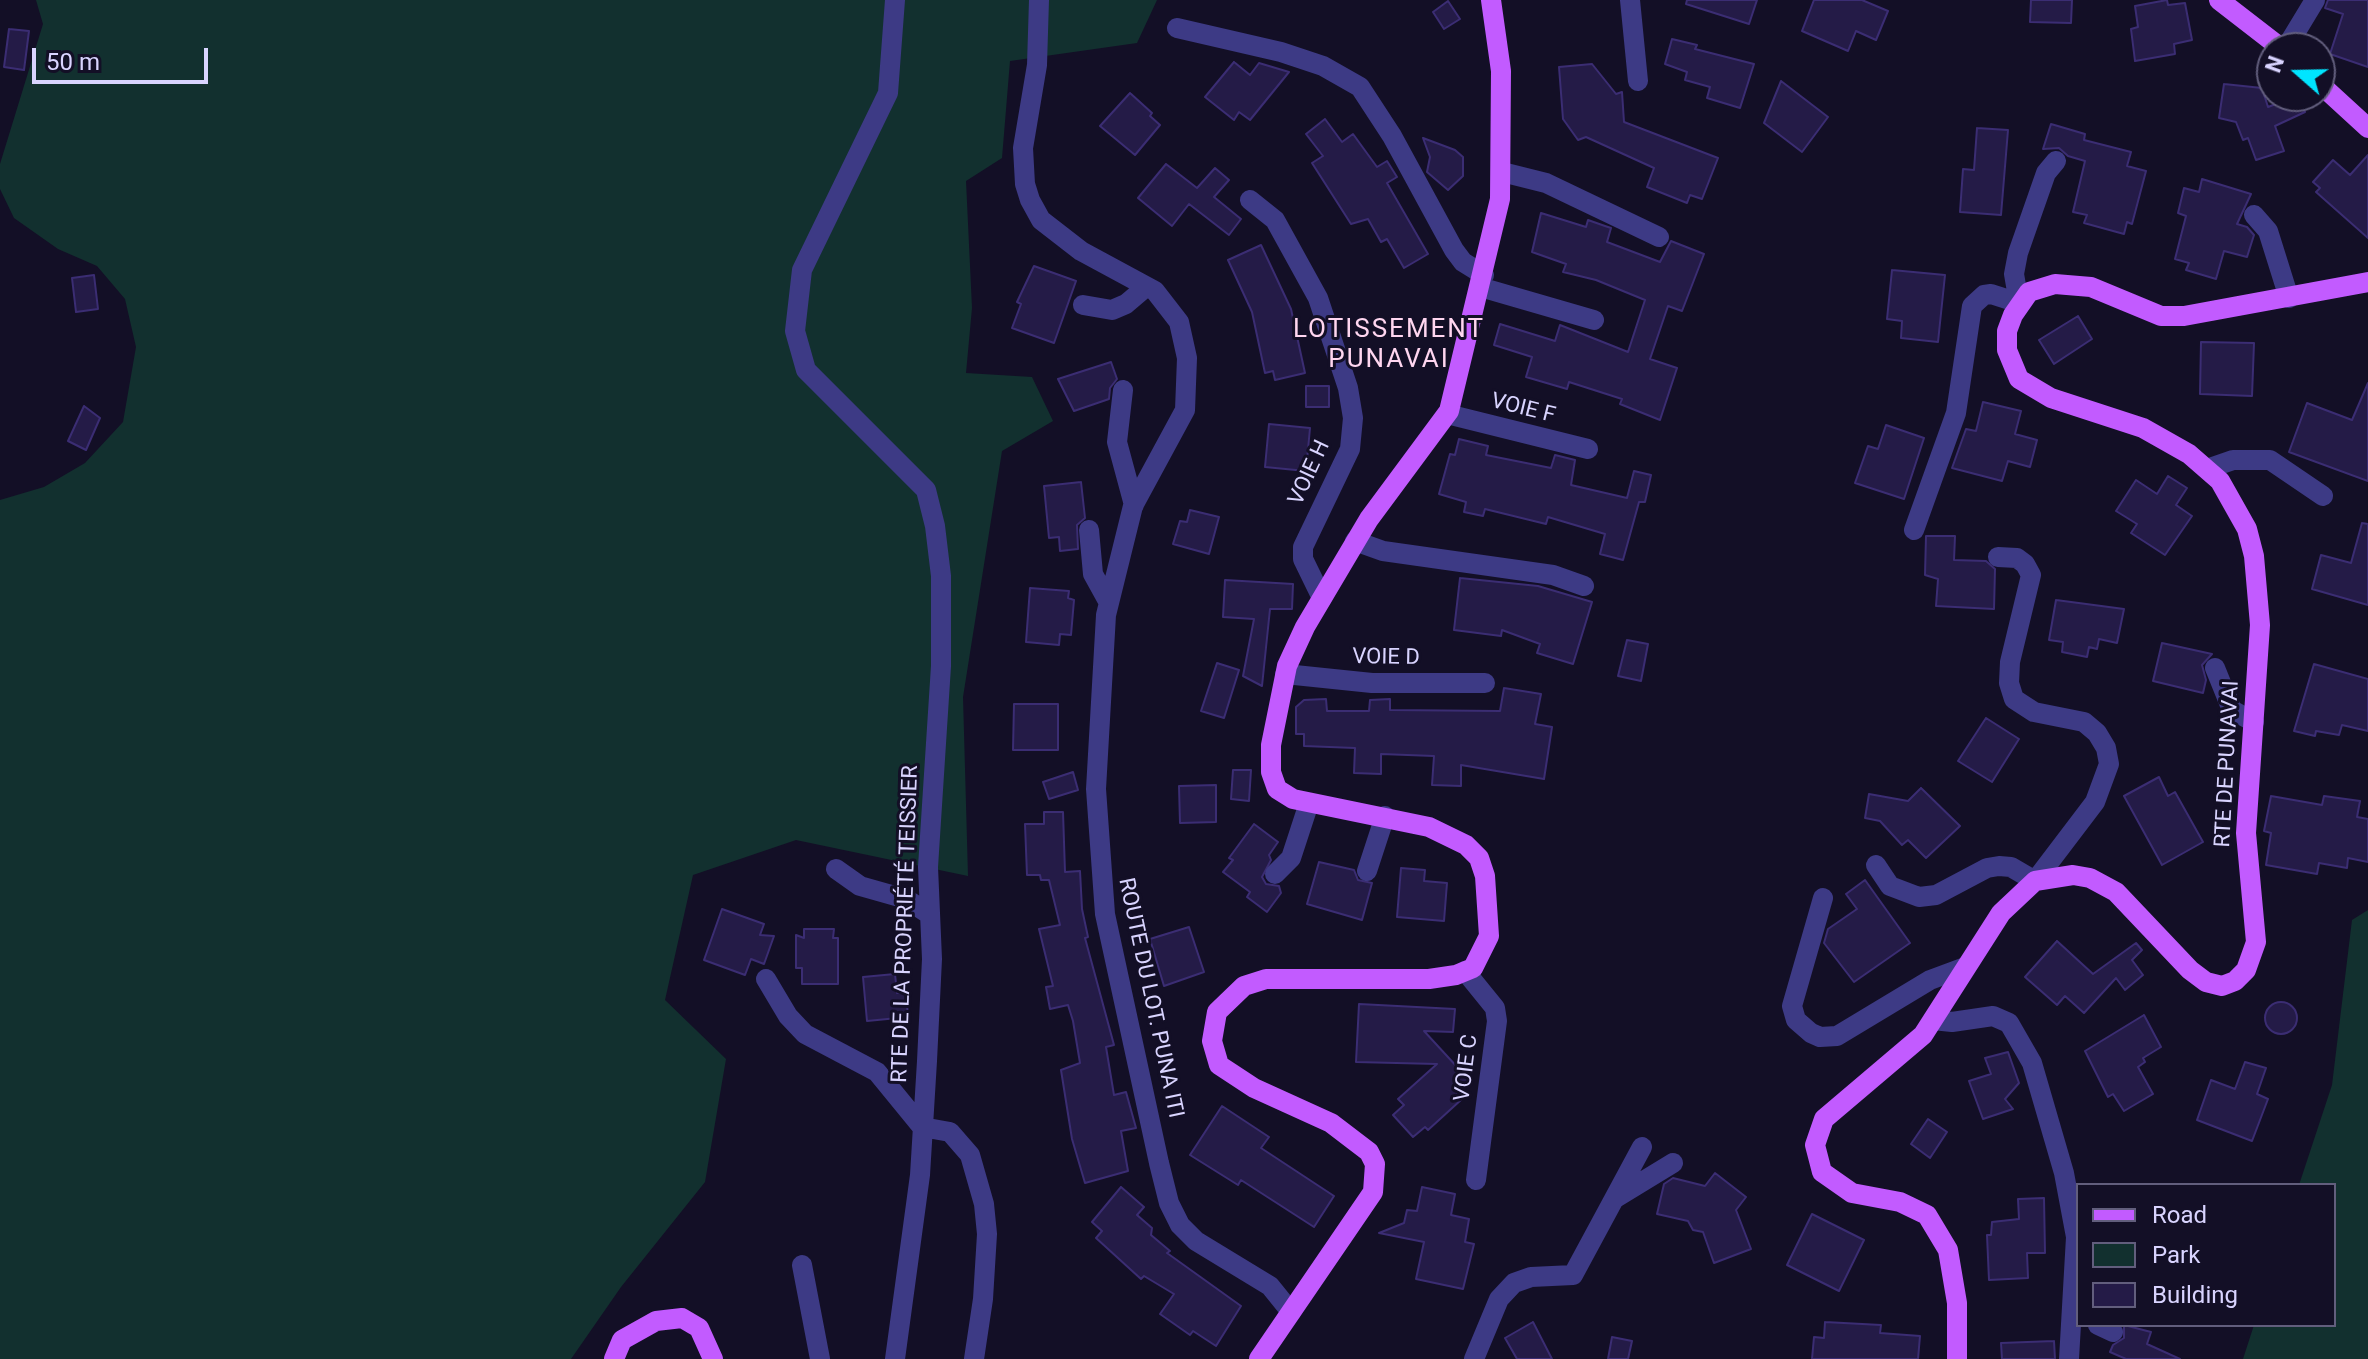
<!DOCTYPE html>
<html>
<head>
<meta charset="utf-8">
<style>
  body { margin:0 }
  #map { position:relative; width:2368px; height:1359px; overflow:hidden; background:#130f26; font-family:Roboto,sans-serif }
  canvas { display:block }
  .legend { position:absolute; left:2076px; top:1183px; width:260px; height:144px; box-sizing:border-box; background:#130f26; border:2px solid #625e7d; margin:0; padding:10px 14px; list-style:none; font-size:24px; color:#d9d4ff }
  .legend li { display:flex; align-items:center; gap:16px; height:40px }
  .legend b { width:40px; border:2px solid #625e7d }
  .north { position:absolute; left:2256px; top:32px; width:80px; height:80px; box-sizing:border-box; background:#130f26; border:2px solid #625e7d; border-radius:50%; rotate:290deg; font-size:22px; font-weight:700; line-height:32px; text-align:center; color:#d9d4ff }
  .north::after { content:''; display:block; margin:auto; width:28px; height:36px; background:#00e5ff; clip-path:polygon(50% 0,100% 100%,50% 72%,0 100%) }
  .scale { position:absolute; left:32px; top:48px; width:176px; height:36px; box-sizing:border-box; border:4px solid #d9d4ff; border-top:0; padding-left:10px; font-size:24px; line-height:28px; white-space:nowrap; color:#d9d4ff; -webkit-text-stroke:6px #130f26; paint-order:stroke }
</style>
</head>
<body>
<div id="map">
<canvas width="2368" height="1359"></canvas>
<ul class="legend">
<li><b style="height:10px;background:#c25bff"></b>Road</li>
<li><b style="height:22px;background:#12302f"></b>Park</li>
<li><b style="height:22px;background:#241b47"></b>Building</li>
</ul>
<div class="north">N</div>
<div class="scale">50 m</div>
</div>
<script>
const ctx = document.querySelector('canvas').getContext('2d');
ctx.lineJoin = 'round';
function paint(path, color) { ctx.fillStyle = color; ctx.fill(path, 'evenodd'); }
const toPath = rows => new Path2D(rows.map(r => 'M' + r).join(''));
function trace(path, color, width, dash) { ctx.strokeStyle = color; ctx.lineWidth = width; ctx.lineCap = dash ? 'butt' : 'round'; ctx.setLineDash(dash || []); ctx.stroke(path); }
function drawText(font, color, halo, rows, align = 'center') {
  ctx.font = font + ' Roboto,sans-serif'; ctx.lineWidth = 6; ctx.setLineDash([]); ctx.textBaseline = 'middle'; ctx.strokeStyle = halo; ctx.fillStyle = color; for (const [text, x, y, turn = 0] of rows) {
    ctx.save(); ctx.translate(x, y); ctx.rotate((+turn || 0) * Math.PI / 180); ctx.textAlign = isNaN(turn) ? turn : align; if (halo) ctx.strokeText(text, 0, 0); ctx.fillText(text, 0, 0); ctx.restore();
  }
}
const green = toPath([
  [36,0,1157,0,1137,43,1010,61,1002,158,966,181,972,308,966,373,1032,377,1053,421,1002,451,963,697,968,876,796,840,693,875,665,1000,726,1059,705,1182,621,1287,571,1359,0,1359,0,500,44,487,85,463,123,422,136,347,125,299,97,266,58,249,14,218,0,189,0,164,43,24],
  [2368,910,2368,1359,2243,1359,2254,1325,2334,1325,2334,1185,2299,1185,2332,1085,2352,920]
]);
const building = toPath([
  [1687,0,1757,0,1749,24,1686,4,1687,0],
  [1814,0,1862,0,1888,11,1876,40,1856,31,1848,51,1802,31,1814,0],
  [2031,0,2072,0,2071,23,2030,22,2031,0],
  [2167,0,2168,5,2185,3,2192,40,2174,44,2175,54,2135,61,2131,29,2138,27,2135,6,2167,0],
  [2328,0,2368,0,2368,67,2330,54,2343,14,2325,8,2328,0],
  [1448,1,1460,19,1444,29,1433,12,1448,1],
  [9,29,29,31,24,70,4,67,9,29],
  [1672,39,1697,45,1695,49,1754,64,1740,108,1707,98,1710,87,1685,80,1687,72,1665,64,1672,39],
  [1234,62,1250,75,1259,63,1289,72,1250,120,1239,112,1234,120,1205,97,1234,62],
  [1592,64,1616,94,1622,92,1624,122,1718,158,1702,199,1690,195,1687,203,1647,187,1654,168,1586,137,1578,140,1563,119,1559,67,1592,64],
  [1781,81,1828,117,1802,152,1764,123,1781,81],
  [2224,84,2262,88,2268,107,2297,96,2305,112,2275,126,2284,151,2256,160,2248,138,2243,140,2236,122,2219,118,2224,84],
  [1130,93,1152,113,1150,116,1160,125,1135,155,1100,126,1130,93],
  [1325,119,1342,142,1353,134,1377,167,1387,161,1397,177,1387,183,1428,254,1404,268,1387,239,1381,242,1368,219,1351,224,1312,163,1323,156,1306,134,1325,119],
  [2051,124,2085,134,2084,140,2131,152,2127,166,2146,171,2132,224,2127,222,2124,234,2084,223,2087,215,2073,212,2085,161,2068,156,2059,148,2043,149,2051,124],
  [1977,128,2008,130,2001,215,1960,212,1963,169,1974,170,1977,128],
  [1423,138,1455,150,1463,157,1463,176,1448,190,1427,172,1430,157,1423,138],
  [2368,155,2368,238,2316,192,2320,188,2313,182,2333,160,2350,175,2368,155],
  [1166,164,1197,188,1215,168,1229,180,1214,197,1241,219,1229,235,1189,204,1172,226,1138,198,1166,164],
  [2202,179,2251,194,2237,224,2247,227,2254,235,2247,257,2224,251,2216,279,2186,270,2189,263,2175,259,2186,216,2178,213,2184,188,2199,192,2202,179],
  [1541,213,1586,227,1588,220,1605,226,1611,228,1607,242,1660,262,1671,241,1704,254,1682,311,1668,306,1650,359,1677,368,1660,420,1620,404,1622,399,1569,382,1567,389,1526,377,1532,357,1494,345,1500,324,1555,341,1560,325,1628,352,1645,300,1596,280,1563,272,1566,264,1532,252,1541,213],
  [1261,245,1291,309,1305,373,1275,380,1273,371,1265,373,1252,312,1228,260,1261,245],
  [1034,266,1076,281,1054,343,1012,328,1021,304,1017,302,1034,266],
  [1892,270,1945,275,1938,342,1901,338,1902,321,1887,319,1892,270],
  [94,275,98,309,76,312,72,278,94,275],
  [2078,316,2092,339,2054,364,2039,340,2078,316],
  [2201,342,2254,343,2252,396,2200,394,2201,342],
  [1111,362,1117,379,1110,388,1109,399,1074,411,1058,379,1111,362],
  [2368,383,2368,481,2289,452,2307,403,2352,420,2368,383],
  [1306,386,1329,386,1329,407,1306,407,1306,386],
  [1983,402,2021,411,2015,434,2037,440,2030,467,2008,461,2002,481,1952,468,1966,429,1976,431,1983,402],
  [84,406,100,418,86,450,68,441,84,406],
  [1269,424,1310,428,1306,471,1265,467,1269,424],
  [1886,425,1924,438,1904,499,1855,483,1868,446,1878,449,1886,425],
  [1459,439,1488,446,1486,455,1551,468,1555,455,1575,460,1571,485,1627,498,1634,471,1651,475,1645,502,1639,502,1623,560,1600,554,1605,534,1548,517,1546,524,1485,509,1483,516,1464,512,1466,502,1439,494,1450,454,1455,455,1459,439],
  [2168,476,2187,488,2176,505,2192,516,2165,555,2131,533,2137,524,2116,511,2136,480,2157,494,2168,476],
  [1081,482,1085,518,1077,525,1078,549,1060,551,1059,537,1049,538,1044,486,1081,482],
  [1190,510,1219,517,1209,554,1173,544,1180,521,1187,522,1190,510],
  [2362,523,2368,524,2368,605,2312,589,2321,555,2351,563,2362,523],
  [1926,536,1955,536,1954,560,1986,561,1995,569,1994,609,1936,606,1938,579,1925,575,1926,536],
  [1460,578,1538,586,1592,602,1573,664,1537,653,1540,644,1502,630,1501,636,1454,630,1460,578],
  [1225,580,1293,584,1292,609,1270,609,1262,686,1243,676,1254,619,1223,617,1225,580],
  [1030,588,1069,591,1068,598,1074,600,1071,635,1060,634,1059,645,1026,642,1030,588],
  [2056,600,2124,609,2117,643,2099,639,2097,649,2089,647,2087,657,2062,652,2063,642,2049,640,2056,600],
  [1627,640,1648,644,1641,681,1618,676,1627,640],
  [2162,643,2212,654,2202,665,2206,680,2203,693,2153,681,2162,643],
  [1217,663,1239,670,1224,718,1201,711,1217,663],
  [2314,664,2368,679,2368,731,2342,725,2339,735,2316,731,2315,736,2294,731,2314,664],
  [1504,688,1541,694,1535,724,1552,727,1544,779,1461,765,1461,786,1432,785,1434,756,1381,754,1381,774,1354,773,1355,748,1304,746,1304,734,1296,734,1296,707,1304,700,1326,699,1327,711,1369,711,1370,700,1390,699,1390,710,1500,711,1504,688],
  [1014,704,1058,704,1058,750,1013,750,1014,704],
  [1986,718,2019,739,1992,782,1958,761,1986,718],
  [1233,770,1251,770,1249,801,1231,799,1233,770],
  [1073,772,1078,790,1049,799,1043,782,1073,772],
  [2159,777,2168,796,2175,792,2203,842,2162,865,2124,796,2159,777],
  [1216,785,1216,822,1180,823,1179,786,1216,785],
  [1921,788,1960,826,1926,858,1908,840,1902,845,1880,821,1865,818,1869,794,1908,801,1921,788],
  [2271,796,2322,805,2324,796,2360,801,2357,817,2368,819,2368,862,2348,858,2347,868,2319,863,2317,874,2266,865,2271,833,2264,831,2271,796],
  [1044,812,1063,812,1065,872,1080,871,1082,909,1088,937,1085,938,1114,1045,1106,1047,1114,1095,1126,1092,1136,1128,1121,1131,1128,1171,1085,1183,1072,1139,1061,1070,1080,1063,1073,1021,1068,1005,1050,1009,1046,987,1053,986,1039,929,1060,925,1049,880,1041,880,1040,875,1027,875,1025,824,1044,824,1044,812],
  [1254,824,1278,842,1269,855,1271,860,1262,877,1266,884,1279,886,1281,893,1267,912,1247,897,1250,892,1223,872,1233,860,1229,858,1254,824],
  [1319,862,1354,870,1358,880,1372,883,1362,920,1307,904,1319,862],
  [1401,868,1425,870,1424,881,1447,883,1444,921,1397,917,1401,868],
  [1865,880,1910,943,1854,982,1824,943,1828,929,1857,909,1846,894,1865,880],
  [722,909,764,924,760,935,774,936,764,964,751,959,745,975,704,960,722,909],
  [1189,927,1204,972,1164,986,1150,939,1189,927],
  [804,929,834,929,833,938,838,938,838,984,802,984,802,968,796,968,796,935,804,938,804,929],
  [2057,941,2093,974,2136,943,2142,950,2132,960,2143,975,2125,990,2116,978,2084,1013,2065,996,2057,1005,2025,977,2057,941],
  [895,974,897,993,906,992,908,1017,867,1021,863,977,895,974],
  '2265 1018a16 16 0 1 1 32 0a16 16 0 1 1-32 0Z',
  [1359,1004,1455,1009,1453,1032,1424,1031,1470,1081,1457,1094,1462,1099,1428,1130,1425,1127,1413,1137,1393,1115,1404,1105,1398,1099,1437,1064,1356,1062,1359,1004],
  [2144,1015,2161,1047,2143,1058,2145,1062,2138,1067,2153,1094,2124,1111,2113,1094,2108,1097,2085,1051,2144,1015],
  [2008,1052,2019,1083,2005,1099,2013,1109,1983,1119,1969,1081,1991,1074,1985,1058,2008,1052],
  [2245,1062,2266,1068,2257,1094,2268,1099,2252,1141,2197,1120,2211,1080,2235,1089,2245,1062],
  [1222,1106,1269,1137,1261,1148,1334,1196,1314,1227,1241,1180,1238,1185,1190,1155,1222,1106],
  [1928,1119,1947,1132,1930,1158,1911,1144,1928,1119],
  [1715,1173,1746,1197,1736,1210,1751,1249,1714,1263,1703,1232,1693,1230,1688,1221,1657,1214,1664,1184,1673,1178,1705,1186,1715,1173],
  [1121,1187,1144,1207,1137,1215,1152,1228,1151,1235,1170,1251,1167,1253,1241,1306,1216,1346,1193,1331,1190,1335,1160,1314,1174,1294,1144,1276,1141,1279,1096,1238,1102,1231,1092,1222,1121,1187],
  [1422,1187,1455,1194,1451,1215,1469,1219,1465,1242,1474,1244,1463,1289,1416,1279,1424,1242,1379,1233,1404,1223,1407,1210,1417,1211,1422,1187],
  [2044,1198,2045,1253,2027,1253,2028,1278,1989,1280,1987,1235,1991,1235,1992,1222,2019,1219,2018,1199,2044,1198],
  [1812,1214,1864,1240,1839,1291,1787,1265,1812,1214],
  [1533,1322,1552,1359,1517,1359,1505,1338,1533,1322],
  [1825,1322,1881,1325,1880,1333,1920,1336,1918,1359,1812,1359,1814,1337,1824,1338,1825,1322],
  [2124,1325,2151,1332,2147,1344,2180,1359,2126,1359,2110,1352,2113,1345,2124,1338,2124,1325],
  [1612,1337,1632,1341,1628,1359,1608,1359,1612,1337],
  [2054,1341,2055,1359,2002,1359,2001,1343,2054,1341]
]);
const minor = toPath([
  [1039,0,1037,65,1023,148,1025,184,1030,200,1041,220,1081,251,1155,291,1179,322,1187,358,1185,410,1133,506,1106,615,1096,789,1105,914,1159,1163,1169,1203,1180,1225,1196,1241,1270,1286,1291,1312],
  [1630,0,1638,81],
  [1177,28,1281,52,1323,66,1360,87,1392,136,1454,250,1463,262,1484,275],
  [2286,48,2315,0],
  [1502,172,1546,183,1659,237],
  [1250,200,1275,220,1318,298,1348,388,1353,418,1350,449,1303,547,1303,559,1322,598],
  [2254,215,2268,231,2289,298],
  [1480,287,1594,320],
  [1083,305,1112,310,1126,304,1146,287],
  [1123,390,1117,442,1134,505],
  [1447,414,1588,449],
  [2207,469,2233,460,2270,460,2323,496],
  [1089,530,1093,574,1109,603],
  [1914,530,1956,413,1972,306,1984,295,1991,294,2019,303,2014,274,2018,253,2046,173,2056,161],
  [1355,541,1383,551,1553,575,1584,586],
  [2215,668,2232,710,2254,722],
  [1285,674,1372,683,1485,683],
  [1876,865,1890,886,1919,897,1936,895,1987,868,1999,866,2011,867,2035,881,2095,802,2109,764,2106,748,2097,733,2084,722,2034,712,2014,699,2009,683,2010,662,2031,575,2025,564,2017,558,1998,557],
  [836,869,860,886,906,899,929,914],
  [1367,871,1385,816],
  [1275,874,1291,858,1309,803],
  [1823,898,1792,1006,1796,1020,1811,1033,1820,1037,1837,1036,1930,980,1965,967],
  [1465,971,1495,1008,1497,1021,1476,1180],
  [766,979,788,1016,805,1034,877,1072,922,1127,950,1132,970,1155,984,1204,987,1234,983,1299,974,1359],
  [1933,1020,1952,1022,1993,1016,2009,1023,2032,1063,2064,1173,2076,1237,2069,1359],
  [1614,1199,1642,1147],
  [802,1265,820,1359],
  [2098,1325,2113,1332],
  [895,1359,920,1175,927,1061,932,959,928,867,941,666,941,576,935,526,926,490,806,370,795,331,802,270,888,93,895,0],
  [1474,1359,1499,1299,1514,1283,1531,1277,1573,1275,1614,1199,1673,1163]
]);
const major = toPath([
  [2219,0,2281,48],
  [2320,84,2368,128],
  [614,1359,622,1340,656,1321,682,1318,699,1328,713,1359],
  [1259,1359,1373,1192,1375,1164,1369,1152,1331,1123,1254,1088,1219,1065,1212,1041,1217,1012,1244,986,1266,979,1429,979,1456,975,1473,968,1489,936,1485,876,1479,858,1466,845,1429,827,1293,799,1277,789,1271,772,1271,745,1287,666,1305,627,1369,519,1449,411,1500,199,1501,71,1491,0],
  [1957,1359,1957,1303,1948,1250,1927,1215,1900,1202,1852,1193,1822,1172,1815,1145,1824,1119,1923,1035,2001,913,2035,881,2073,875,2090,878,2116,892,2190,970,2206,982,2222,986,2235,981,2246,970,2256,942,2246,833,2260,625,2254,556,2247,529,2220,481,2189,454,2143,428,2051,398,2019,379,2007,350,2007,331,2013,315,2029,292,2055,284,2091,287,2161,316,2184,316,2368,282]
]);
const streetNames = [
  ["VOIE F",1523,409,14],
  ["VOIE H",1310,473,-65],
  ["VOIE D",1386,658,1],
  ["RTE DE PUNAVAI",2228,764,-87],
  ["RTE DE LA PROPRIÉTÉ TEISSIER",906,924,-88],
  ["ROUTE DU LOT. PUNA ITI",1150,998,78],
  ["VOIE C",1467,1068,-83]
];
const quarterNames = [
  ["LOTISSEMENT",1389,330],
  ["PUNAVAI",1389,360]
];
paint(green, '#12302f');
paint(building, '#241b47');
trace(building, '#3b2d73', 2);
trace(minor, '#3d3a85', 20);
trace(major, '#c25bff', 20);
drawText('22px', '#d9d4ff', '#130f26', streetNames);
ctx.letterSpacing = '2px';
drawText('26px', '#ffd6f0', '#130f26', quarterNames);
ctx.letterSpacing = '0px';
</script>
</body>
</html>
